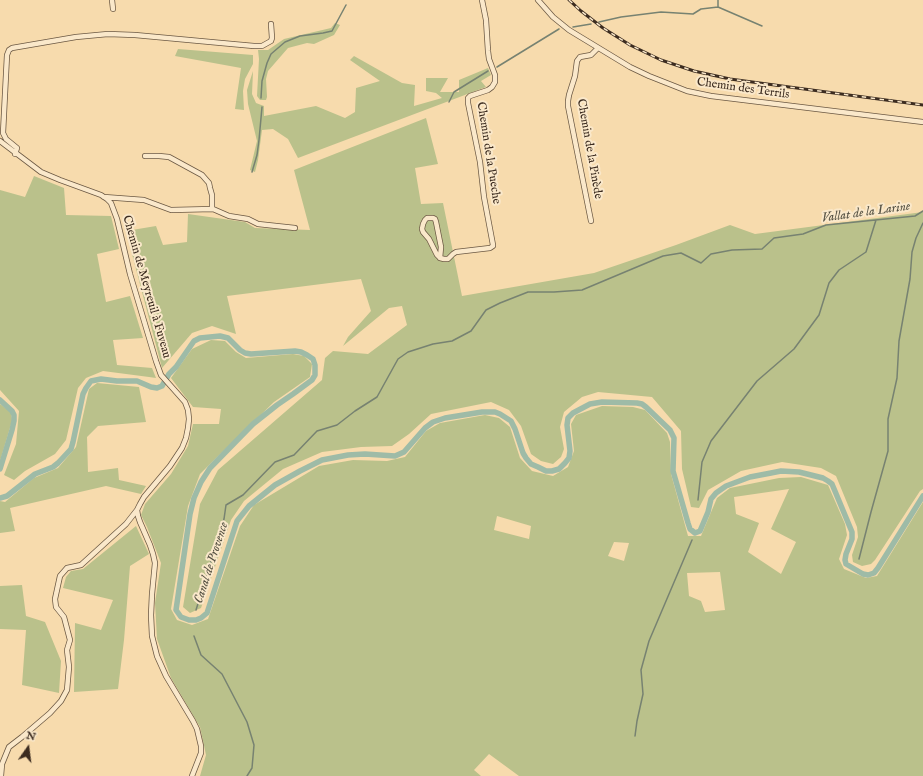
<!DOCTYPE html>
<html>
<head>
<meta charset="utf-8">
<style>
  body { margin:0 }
  #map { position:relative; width:923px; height:776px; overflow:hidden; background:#f7dbad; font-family:"IM FELL English",serif }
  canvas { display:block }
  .north { position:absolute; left:8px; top:728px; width:40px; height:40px; -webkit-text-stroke:3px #fae8ca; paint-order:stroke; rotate:14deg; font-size:11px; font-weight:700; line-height:16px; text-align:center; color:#3c2c20 }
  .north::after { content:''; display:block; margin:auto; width:14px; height:18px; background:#3c2c20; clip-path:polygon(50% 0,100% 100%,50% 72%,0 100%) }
</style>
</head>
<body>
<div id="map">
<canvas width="923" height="776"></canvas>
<div class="north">N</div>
</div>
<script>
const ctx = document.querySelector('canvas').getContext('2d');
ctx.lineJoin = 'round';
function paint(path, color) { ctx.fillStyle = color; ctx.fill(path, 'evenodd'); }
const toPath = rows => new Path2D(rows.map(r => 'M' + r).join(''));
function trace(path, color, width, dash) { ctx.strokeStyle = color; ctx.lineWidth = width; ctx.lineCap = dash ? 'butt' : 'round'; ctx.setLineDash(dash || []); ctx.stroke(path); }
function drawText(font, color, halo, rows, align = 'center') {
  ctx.font = font + ' "IM FELL English",serif'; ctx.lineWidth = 4; ctx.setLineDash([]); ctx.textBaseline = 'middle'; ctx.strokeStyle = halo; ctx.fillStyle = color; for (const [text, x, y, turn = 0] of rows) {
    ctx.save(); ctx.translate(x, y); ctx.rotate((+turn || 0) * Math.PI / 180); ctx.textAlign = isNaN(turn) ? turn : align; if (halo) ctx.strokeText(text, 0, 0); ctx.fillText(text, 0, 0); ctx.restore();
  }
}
const green = toPath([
  [335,23,340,25,334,35,314,44,307,43,288,48,268,71,266,79,267,97,266,100,260,100,257,96,259,59,258,50,268,50,284,39,331,28],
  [178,49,253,55,253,64,245,79,243,91,244,110,235,109,241,68,175,56],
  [354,56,402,83,415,85,414,106,442,98,436,93,426,91,426,78,448,78,440,92,459,92,459,80,488,68,491,75,481,81,486,87,298,158,288,139,273,129,262,130,258,160,255,172,250,170,257,141,248,104,247,90,253,71,252,94,256,103,264,106,264,116,316,106,345,118,355,112,356,88,380,81,350,60],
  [426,118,438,164,415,168,421,204,443,203,462,296,594,273,676,245,730,225,755,234,923,212,923,489,920,491,875,560,871,564,862,566,853,562,852,555,858,537,857,527,836,476,821,468,782,462,741,471,708,490,699,508,691,507,682,469,681,431,652,397,598,392,582,397,564,412,560,427,564,449,561,457,553,464,541,461,531,454,521,426,509,410,491,402,431,414,409,434,392,446,361,447,322,452,283,469,244,501,231,520,201,608,190,613,183,607,200,504,218,470,322,380,325,358,333,351,368,354,407,325,402,306,389,308,343,346,348,337,371,311,361,279,227,296,236,334,212,326,192,333,162,368,126,231,156,226,163,245,187,242,188,214,245,222,255,228,310,230,294,170],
  [34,176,64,188,66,215,111,216,119,249,97,254,106,302,130,296,143,338,113,340,117,365,152,368,156,378,149,377,103,371,86,378,78,388,66,440,55,454,25,471,14,480,4,475,16,444,19,411,0,390,0,190,25,197],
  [211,340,225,341,236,352,246,358,293,354,304,356,312,364,310,377,274,402,212,462,200,474,188,506,171,609,177,620,192,625,208,619,240,526,254,505,319,466,353,460,387,461,405,457,426,431,440,423,485,415,499,418,510,427,520,458,532,471,553,476,568,467,574,451,571,424,576,415,602,406,633,407,645,410,667,433,670,442,671,474,688,536,701,536,717,498,730,488,779,478,801,477,828,485,845,524,847,535,839,559,844,569,866,578,877,576,923,502,923,776,519,776,489,754,474,770,481,776,200,776,206,755,200,727,171,678,157,639,155,603,161,563,147,527,141,515,145,504,171,474,188,446,193,424,219,424,221,409,193,407,171,378,192,349],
  [789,489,771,529,796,542,781,574,748,552,759,523,736,514,734,497],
  [497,516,531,526,529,539,494,530],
  [614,542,629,543,624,561,608,556],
  [720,572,725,610,705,612,701,601,689,596,687,573],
  [97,383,139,387,146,422,98,426,87,437,88,472,118,468,119,480,146,486,141,494,106,486,10,508,15,531,0,533,0,501,5,502,34,478,58,468,76,447,89,389],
  [0,404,11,412,12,421,0,461],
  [136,526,149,554,130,566,124,640,118,689,74,692,75,623,101,630,113,600,63,588,66,577,71,571,83,569],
  [22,585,26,616,45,622,61,661,59,693,22,685,26,630,0,629,0,586]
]);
const stream = toPath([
  [718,7,762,26],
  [599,22,621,17,661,12,693,14,701,9,718,7,718,0],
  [573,27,591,24],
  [497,67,559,29],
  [261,98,262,81,267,63,271,54,285,42,300,36,323,33,332,31,346,5],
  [449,102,454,92,488,71],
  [252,172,257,155,259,140,262,107],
  [698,500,702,462,711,441,757,381,794,349,819,315,829,283,839,270,866,252,876,220],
  [859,559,871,512,888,451,888,419,897,378,899,341,910,279,912,252,916,238,923,223],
  [196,610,224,519,226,505,243,495,275,462,294,455,317,431,337,425,355,411,377,397,398,359,408,352,433,344,452,341,471,331,486,310,500,303,528,292,554,292,582,290,663,256,681,253,701,263,711,254,732,250,762,249,774,238,803,234,826,225,915,216,923,211],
  [194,636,201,655,222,674,247,722,254,745,252,768,247,776],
  [635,736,637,721,643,694,641,670,649,641,692,540]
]);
const canal = toPath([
  [0,400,12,411,14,415,14,421,12,430,0,469],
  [0,498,7,496,35,474,53,467,58,463,71,449,73,442,83,394,86,388,91,381,101,379,117,381,137,381,151,387,157,388,162,386,169,374,176,367,194,341,200,338,220,336,228,338,240,350,245,353,251,354,295,351,301,352,307,355,313,359,315,365,315,375,312,380,293,394,277,405,253,424,210,468,201,482,194,498,190,514,176,610,181,617,189,620,196,620,201,618,207,613,237,521,249,506,275,485,300,471,322,460,348,455,365,454,395,456,404,452,425,428,433,422,445,418,482,412,495,412,500,414,511,421,515,429,523,453,526,458,531,464,538,467,546,471,552,471,559,469,565,463,569,458,570,451,567,425,568,418,573,413,590,404,602,402,637,403,642,404,646,407,670,430,674,438,673,471,688,523,690,529,695,533,700,531,708,512,711,499,716,493,726,486,750,477,771,473,781,471,799,472,823,478,828,481,832,484,852,532,852,539,846,554,845,560,846,564,863,574,868,575,874,573,878,568,923,496]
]);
const street = toPath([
  [112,0,113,9],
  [538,0,553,17,569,30,630,67,649,76,687,91,711,96,923,122],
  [0,141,41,172,60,180,101,195,107,199,111,203,117,219,130,274,156,361,161,375,185,402,188,410,189,419,188,428,186,438,182,448,170,466,144,497,140,504,137,510,138,516,140,522,150,545,153,554,155,563,152,594,151,615,152,636,157,656,166,676,193,721,197,729,201,746,201,753,192,776],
  [15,154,17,148,6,139,3,133,7,55,9,50,12,48,76,37,108,34,135,35,232,44,254,46,262,46,271,41,272,38,271,24],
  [145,156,159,156,169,157,202,175,209,183,210,188,212,195,212,209],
  [104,197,144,200,171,210,213,209,229,216,248,219,258,224,295,228],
  [591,221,568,106,568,101,569,95,575,76,577,61,580,57,591,55,598,48],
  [440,258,441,247,436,222,435,219,433,218,427,218,425,220,423,224,422,229,423,232,429,239,437,255,440,258,444,259,448,259,453,254,456,252,490,248,493,246,493,245,484,197,480,162,468,103,468,98,470,96,488,90,492,87,495,82,495,75,489,59,488,51,486,20,482,0],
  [1,776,2,764,9,747,22,737,50,713,61,701,67,690,69,667,67,650,70,640,64,617,56,607,55,599,60,576,67,568,81,565,126,524,137,510]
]);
const rail = toPath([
  [569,0,581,11,603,28,630,45,661,60,694,71,730,79,923,105]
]);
const streetNames = [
  ["Chemin des Terrils",743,89,8],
  ["Chemin de la Pinède",589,149,80],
  ["Chemin de la Pueche",488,153,81],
  ["Chemin de Meyreuil à Fuveau",146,287,74]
];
const waterNames = [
  ["Vallat de la Larine",866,213,-8],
  ["Canal de Provence",212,563,-72]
];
paint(green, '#bac18b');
trace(stream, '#778271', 1.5);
trace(canal, '#9ebba7', 5.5);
trace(street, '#6b5843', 6);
trace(street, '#fae8ca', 4.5);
trace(rail, '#3c2c20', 3);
trace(rail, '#fae8ca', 1.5, [4.5]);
drawText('12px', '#3c2c20', '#fae8ca', streetNames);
drawText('italic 13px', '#545042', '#fae8ca', waterNames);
</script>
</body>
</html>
